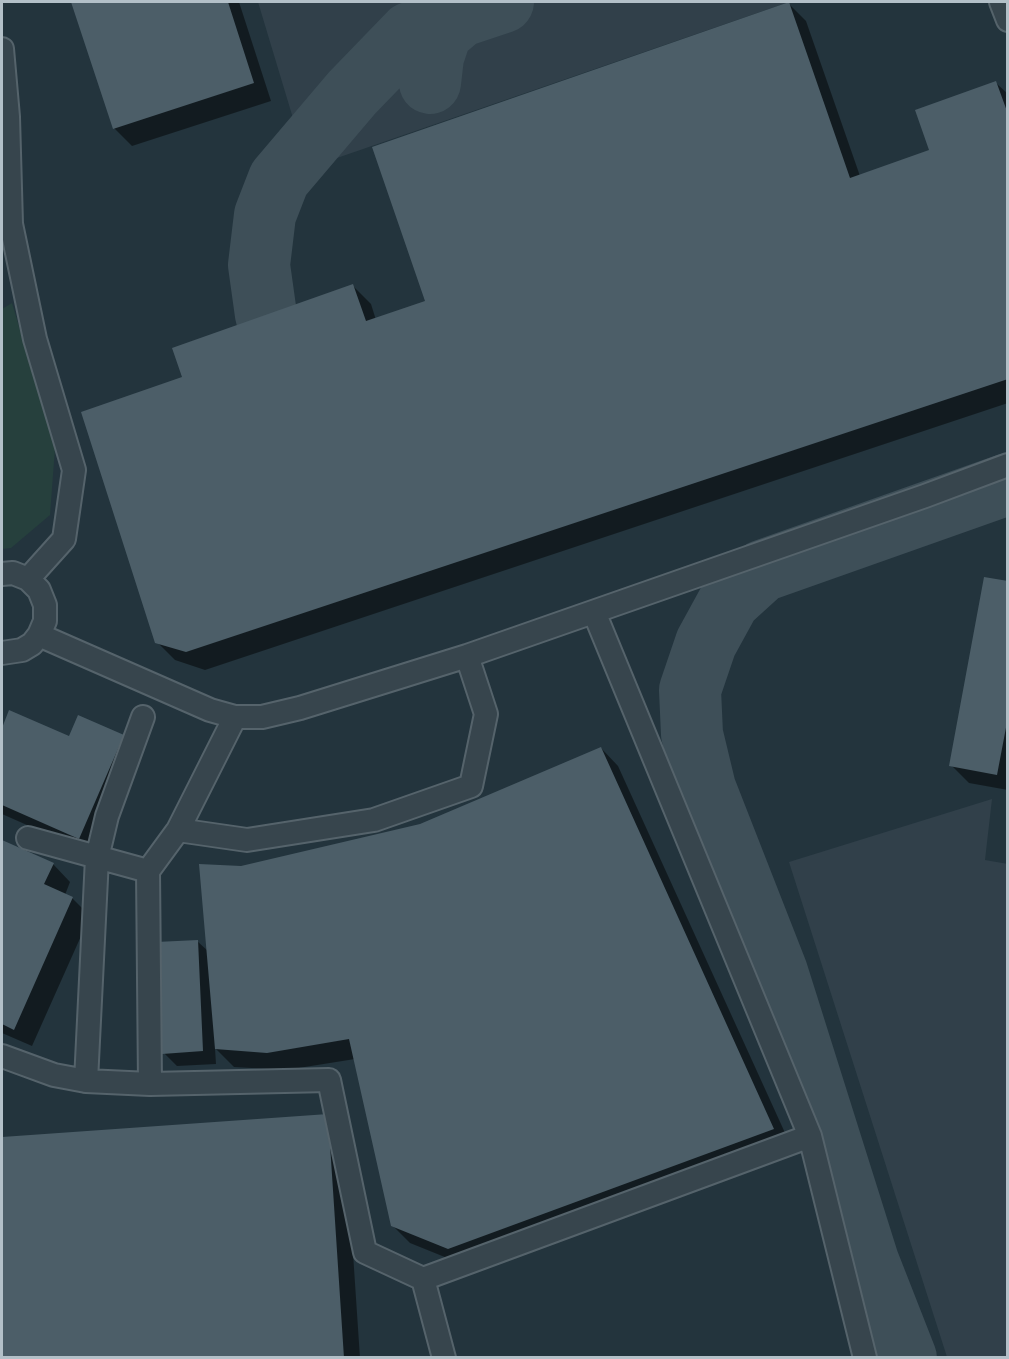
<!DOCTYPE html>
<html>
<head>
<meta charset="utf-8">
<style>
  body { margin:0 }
  #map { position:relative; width:1009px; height:1359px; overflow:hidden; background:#23343d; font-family:Quicksand,sans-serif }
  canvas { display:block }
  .frame { position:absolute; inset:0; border:3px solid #b3c0c8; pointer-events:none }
</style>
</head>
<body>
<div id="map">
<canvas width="1009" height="1359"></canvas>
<div class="frame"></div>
</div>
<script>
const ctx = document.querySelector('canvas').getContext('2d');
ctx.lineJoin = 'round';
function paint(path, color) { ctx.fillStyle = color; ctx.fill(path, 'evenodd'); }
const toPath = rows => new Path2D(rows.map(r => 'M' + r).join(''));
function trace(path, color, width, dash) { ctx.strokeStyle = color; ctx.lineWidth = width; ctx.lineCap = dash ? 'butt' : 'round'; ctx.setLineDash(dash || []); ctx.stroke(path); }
const airport = toPath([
  [258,2,789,2,308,168],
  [992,799,985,860,1008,864,1007,1357,947,1357,789,862]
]);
const green = toPath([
  [12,303,55,448,50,515,11,548,2,549,2,309]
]);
const shadow = toPath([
  [73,2,239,2,271,101,132,146,114,128],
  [788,3,806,21,860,176,931,151,996,83,1008,94,1008,403,205,670,175,660,157,642,184,378,353,286,371,304,376,320,427,302],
  [1008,583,1008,790,969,783,951,765],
  [10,712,69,738,123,736,141,754,97,856,2,814,2,731],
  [601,748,618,766,791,1146,467,1266,410,1243,392,1225,355,1059,286,1070,234,1067,215,1048,216,1064,177,1066,164,1053,197,941,208,951,241,867,420,826],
  [2,841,53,864,70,882,65,895,72,898,90,916,32,1046,2,1033],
  [327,1115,345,1133,360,1358,2,1358,2,1139]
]);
const taxiway = toPath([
  [430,83,433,57,441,33,461,16],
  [266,315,259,265,265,215,279,179,352,93,410,33,503,2],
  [906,1358,868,1261,777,972,705,788,692,734,690,690,706,643,729,601,762,571,1008,484]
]);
const building = toPath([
  [71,2,228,2,254,83,113,129],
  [789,2,850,178,929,150,915,110,996,81,1008,114,1008,379,186,652,155,643,81,412,182,377,172,348,353,284,366,321,425,301,372,147],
  [984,577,1008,581,1008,717,997,775,949,766],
  [9,710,69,736,78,715,124,735,79,839,2,805,2,728],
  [601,747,774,1129,448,1249,391,1226,349,1039,267,1053,215,1049,199,864,241,866,420,824],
  [2,840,54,863,44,884,73,897,14,1030,2,1024],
  [198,940,203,1051,162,1054,156,942],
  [328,1114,344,1358,2,1358,2,1137]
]);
const minor = toPath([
  [1001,2,1008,20],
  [2,49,8,117,11,224,35,339,74,470,64,539,28,579],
  [2,574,13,573,28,579,39,590,45,605,45,621,39,635,32,644,22,650,2,653],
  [594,612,810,1136,865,1358],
  [39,635,210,710,235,717,262,717,300,708,467,656,925,496,1008,465],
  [178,830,247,840,374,820,471,786,486,714,467,656],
  [28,838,148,871],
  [2,1056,54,1075,86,1081,150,1084,329,1080,365,1252,423,1279,810,1136],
  [86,1081,97,858,107,816,143,717],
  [150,1084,148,871,178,830,235,717],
  [423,1279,444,1358]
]);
paint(airport, '#31404a');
paint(green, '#26403d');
paint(shadow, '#0007');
trace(taxiway, '#3e4f58', 62);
paint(building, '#4c5e68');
trace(minor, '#55636b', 26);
trace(minor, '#37454d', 22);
</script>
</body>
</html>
